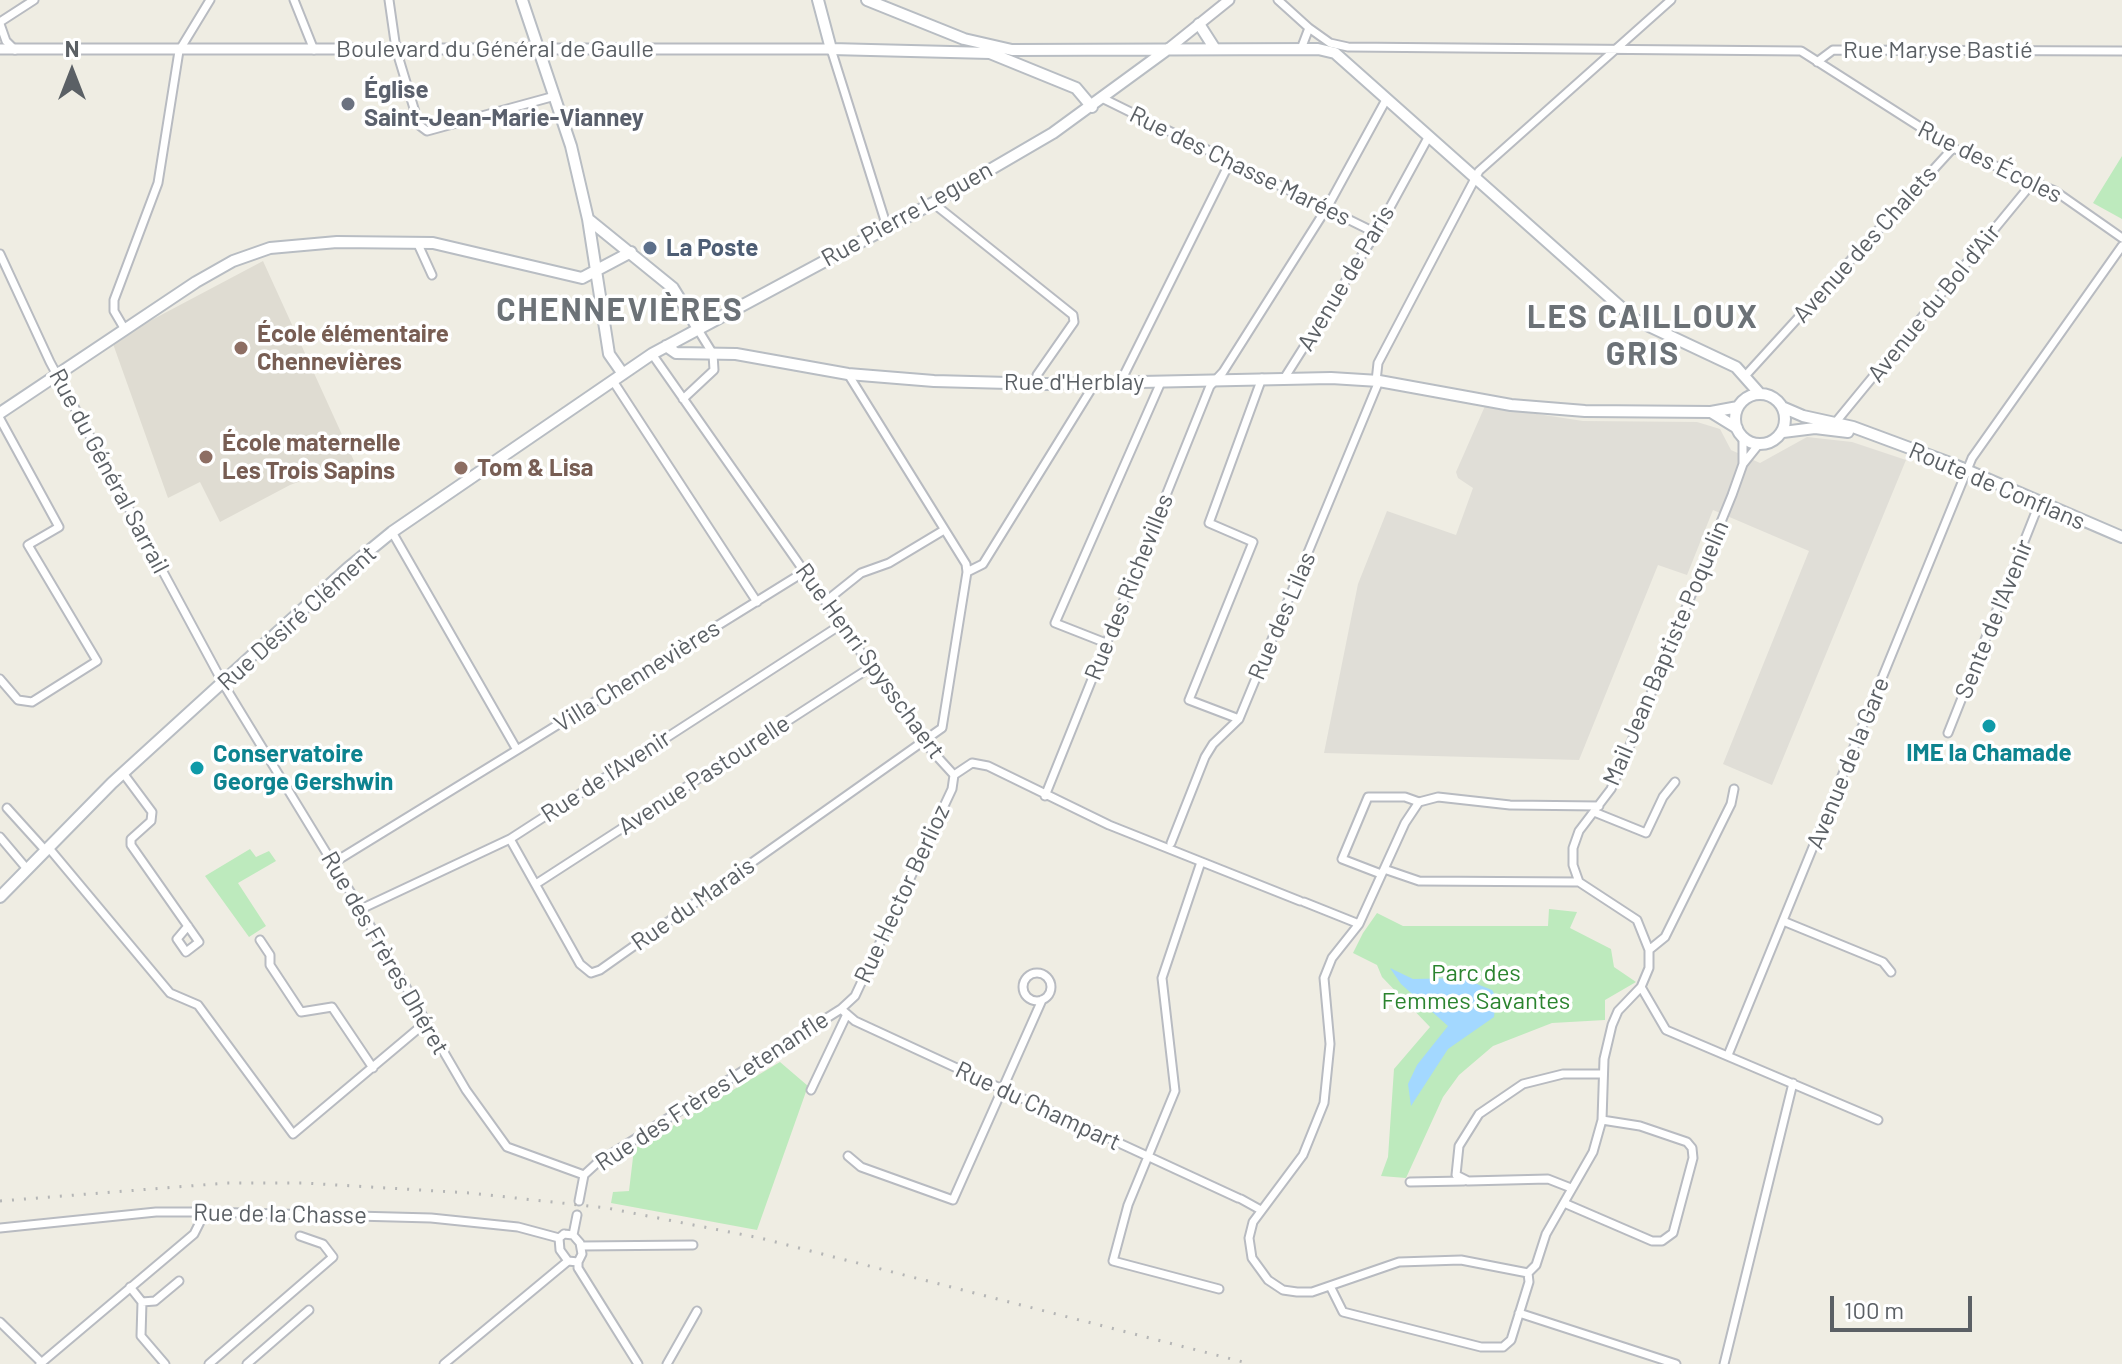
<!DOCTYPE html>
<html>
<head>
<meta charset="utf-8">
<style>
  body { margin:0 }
  #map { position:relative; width:2122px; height:1364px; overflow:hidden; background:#efede3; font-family:Barlow,sans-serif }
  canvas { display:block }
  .north { position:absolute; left:32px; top:32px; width:80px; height:80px; -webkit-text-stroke:6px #fff; paint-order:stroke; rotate:0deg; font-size:22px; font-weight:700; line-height:32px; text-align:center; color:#5b6065 }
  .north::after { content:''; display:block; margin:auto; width:28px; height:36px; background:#5b6065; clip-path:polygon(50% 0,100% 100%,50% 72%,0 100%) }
  .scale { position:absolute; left:1830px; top:1296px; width:142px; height:36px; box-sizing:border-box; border:4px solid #5b6065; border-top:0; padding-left:10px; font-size:24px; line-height:28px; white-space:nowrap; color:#5b6065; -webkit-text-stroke:6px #fff; paint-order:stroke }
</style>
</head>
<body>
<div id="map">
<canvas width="2122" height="1364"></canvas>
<div class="north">N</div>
<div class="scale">100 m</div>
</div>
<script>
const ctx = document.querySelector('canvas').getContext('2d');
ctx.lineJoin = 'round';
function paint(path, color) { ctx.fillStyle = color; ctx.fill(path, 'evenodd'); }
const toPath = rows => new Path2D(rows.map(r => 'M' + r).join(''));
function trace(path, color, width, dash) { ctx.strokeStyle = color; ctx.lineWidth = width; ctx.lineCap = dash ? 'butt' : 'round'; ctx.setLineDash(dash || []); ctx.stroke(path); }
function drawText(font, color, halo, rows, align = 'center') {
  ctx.font = font + ' Barlow,sans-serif'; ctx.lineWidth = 7; ctx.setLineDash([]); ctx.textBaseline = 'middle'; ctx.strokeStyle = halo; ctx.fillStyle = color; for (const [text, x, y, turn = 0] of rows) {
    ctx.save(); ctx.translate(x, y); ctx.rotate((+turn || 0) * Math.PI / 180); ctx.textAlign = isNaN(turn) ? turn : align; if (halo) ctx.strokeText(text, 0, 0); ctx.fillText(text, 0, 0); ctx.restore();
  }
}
const industrial = toPath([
  [1485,406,1583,421,1697,422,1720,429,1731,450,1760,463,1807,437,1852,442,1906,460,1772,785,1723,764,1809,551,1713,510,1687,575,1658,565,1579,760,1324,753,1358,584,1387,511,1456,535,1473,488,1458,478,1456,472]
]);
const education = toPath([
  [263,261,354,461,290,485,220,522,200,482,168,498,112,341]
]);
const green = toPath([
  [2122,156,2122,219,2093,203],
  [250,849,256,857,269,851,276,861,238,883,266,926,249,937,205,876],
  [1549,909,1577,912,1570,928,1611,949,1614,967,1636,982,1605,1000,1605,1020,1552,1023,1493,1046,1459,1075,1443,1097,1406,1178,1381,1176,1388,1157,1394,1069,1430,1027,1382,977,1377,965,1353,953,1363,933,1377,913,1403,926,1548,926],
  [780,1062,808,1086,757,1230,611,1203,613,1192,629,1191,634,1149]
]);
const water = toPath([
  [1390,968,1413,979,1462,978,1492,990,1496,997,1494,1017,1448,1049,1411,1106,1408,1084,1417,1065,1448,1026,1401,984]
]);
const minor = toPath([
  [294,0,314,50],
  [389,0,396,49,419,125,427,131,555,96],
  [1278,0,1309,28,1330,43,1348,47,1801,51,1953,148,2055,191,2122,238],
  [0,22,34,0],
  [0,24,6,41,15,50],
  [831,49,887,227],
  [1301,49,1309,28],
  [1817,62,1833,50,2122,51],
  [1104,99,1376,233],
  [933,203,1073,315,1074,322,1037,375,1038,384],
  [417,242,432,275],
  [0,254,50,362,224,685,354,898,466,1090,507,1147,584,1175],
  [124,328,114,311,114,300,158,183,179,51,210,0],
  [652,354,923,741,954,775],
  [848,374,966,564,967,572],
  [1746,375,1953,148],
  [1285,377,1376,233,1429,136],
  [613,381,757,602],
  [1376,381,1378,363,1479,171,1671,0],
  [1120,383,1231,160],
  [683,399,714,370,713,354,697,328],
  [0,419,59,527,28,545,97,661,32,702,18,700,0,679],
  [1835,423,2033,182],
  [1743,464,1759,444],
  [392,532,517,750,804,572],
  [967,572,983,564,1095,383],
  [826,601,861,573,889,563,944,530],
  [1106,643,1055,623,1161,382],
  [1239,719,1189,700,1253,542,1209,523,1262,378],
  [1948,733,2039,504],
  [123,773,152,812,151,821,131,839,131,845,199,942,186,952,177,939,188,926],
  [954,775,972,763,988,766,1109,825,1300,901],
  [1045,796,1210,386,1223,372,1328,206,1387,98],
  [1419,802,1405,823,1359,924,1332,958,1324,978,1330,1044,1324,1103,1303,1155,1253,1222,1249,1238,1252,1258,1268,1280,1283,1290,1297,1292,1312,1292,1399,1262,1461,1260,1528,1273],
  [1419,802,1438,797,1510,805,1599,806],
  [7,808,45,850],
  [1594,812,1646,833,1663,797,1675,782],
  [0,837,27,869],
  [510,839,580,964,591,973,600,970,942,728,967,572],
  [1171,843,1205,757,1213,744,1239,719,1379,381],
  [48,847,170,993,198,1005,293,1134,425,1023],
  [1201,862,1162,978,1175,1091,1128,1205,1113,1261,1219,1289],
  [333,863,517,750],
  [1384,869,1419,881,1579,882],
  [1381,874,1342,859,1368,797,1405,797,1419,802],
  [1579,882,1573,865,1573,848,1579,831,1611,789,1628,750,1732,495,1743,464,1743,438],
  [536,884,871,667],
  [1304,902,1359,924],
  [361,909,510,839,842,624],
  [1783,921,1883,962,1891,972],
  [260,940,270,955,270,965,301,1012,332,1007,373,1068],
  [1649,950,1665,937,1731,804,1734,789],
  '1023 987a14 14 0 1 1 28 0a14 14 0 1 1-28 0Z',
  [1641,987,1666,1030,1878,1120],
  [841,1009,855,1021,1238,1198],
  [1728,1055,1972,458,2122,246],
  [811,1090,847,1014],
  [848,1156,861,1167,953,1200,1042,1000],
  [1410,1182,1464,1181],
  [1571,1188,1548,1179,1468,1181,1456,1175,1459,1146,1479,1114,1523,1084,1563,1074,1603,1074],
  [1241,1199,1259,1209],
  [579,1201,584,1175,597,1163,841,1009,855,996,952,789,954,775],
  [1564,1203,1652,1241,1662,1241,1673,1233,1693,1158,1692,1148,1687,1142,1640,1126,1602,1120],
  [0,1228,156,1212,205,1212,431,1218,518,1227,559,1238],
  [564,1234,573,1235,580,1243,582,1254,578,1262,568,1261,560,1250,559,1238,564,1234],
  [573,1235,577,1215],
  [581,1246,693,1245],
  [578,1262,578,1268,638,1364],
  [1528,1273,1536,1265,1546,1234,1593,1152,1602,1120,1604,1059,1612,1025,1618,1011,1641,987,1649,968,1649,950,1637,920,1579,882],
  [1330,1286,1343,1312,1481,1347,1503,1347,1511,1340,1529,1282,1528,1273],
  [130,1287,142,1302,141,1336,165,1364],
  [142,1302,155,1301,179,1281],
  [1519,1313,1676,1364],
  [0,1322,42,1363],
  [40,1364,194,1234,205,1212],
  [209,1364,333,1257,323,1244,300,1236],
  [247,1364,309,1310],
  [444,1364,568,1261],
  [667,1364,697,1311],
  [1724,1364,1793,1083]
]);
const tertiary = toPath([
  [0,49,831,49],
  [1168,49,1229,0]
]);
const secondary = toPath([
  [522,0,571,146,588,219,609,354,623,374],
  [818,0,831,49,990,53,1076,88,1092,107],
  [867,0,964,39,1012,50,1318,49,1335,53,1634,319,1736,367,1760,394],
  [1199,24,1215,49],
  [588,219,673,288,697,327],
  [666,346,676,353,736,354,848,374,934,381,1046,384,1331,378,1379,381,1511,405,1585,411,1711,412,1738,407],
  '1735 419a25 25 0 1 1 50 0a25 25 0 1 1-50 0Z',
  [1782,407,1803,416,1853,427,1950,463,2122,537],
  [1711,412,1737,428],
  [0,413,196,282,233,261,270,248,337,242,433,243,582,278,631,252],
  [1783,432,1815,428,1848,432],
  [0,897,112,783,348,568,392,532,652,354,933,203,1053,133,1168,49]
]);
const rail = toPath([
  [0,1201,227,1183,304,1183,470,1193,607,1208,760,1238,1251,1364]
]);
const markers = [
  [348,104,8,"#6b7280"],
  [650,248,8,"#5c6f8a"],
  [241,348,8,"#8d6e63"],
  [206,457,8,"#8d6e63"],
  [461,468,8,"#8d6e63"],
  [1989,726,8,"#0f9aa8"],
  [197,768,8,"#0f9aa8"]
];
const streetNames = [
  ["Boulevard du Général de Gaulle",495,49],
  ["Rue Maryse Bastié",1938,50],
  ["Rue des Écoles",1990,162,26],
  ["Rue des Chasse Marées",1240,166,26],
  ["Rue Pierre Leguen",907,214,-29],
  ["Avenue des Chalets",1865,244,-48],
  ["Avenue de Paris",1346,278,-59],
  ["Avenue du Bol d'Air",1934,303,-51],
  ["Rue d'Herblay",1074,382],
  ["Rue du Général Sarrail",109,471,62],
  ["Route de Conflans",1997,486,23],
  ["Rue des Richevilles",1129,587,-68],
  ["Rue des Lilas",1282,616,-67],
  ["Rue Désiré Clément",297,618,-42],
  ["Sente de l'Avenir",1994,619,-68],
  ["Mail Jean Baptiste Poquelin",1666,653,-67],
  ["Rue Henri Spysschaert",870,661,54],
  ["Villa Chennevières",637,676,-32],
  ["Avenue de la Gare",1848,763,-68],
  ["Avenue Pastourelle",704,775,-33],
  ["Rue de l'Avenir",606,776,-33],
  ["Rue Hector Berlioz",902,894,-65],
  ["Rue du Marais",693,904,-35],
  ["Rue des Frères Dhéret",385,953,60],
  ["Rue des Frères Letenanfle",712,1091,-33],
  ["Rue du Champart",1038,1106,25],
  ["Rue de la Chasse",280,1214,1]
];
const worshipNames = [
  ["Église",364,90],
  ["Saint-Jean-Marie-Vianney",364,118]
];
const serviceNames = [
  ["La Poste",666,248]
];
const educationNames = [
  ["École élémentaire",257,334],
  ["Chennevières",257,362],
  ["École maternelle",222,443],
  ["Les Trois Sapins",222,471],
  ["Tom & Lisa",477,468]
];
const cultureNames = [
  ["IME la Chamade",1989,753],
  ["Conservatoire",213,754,"left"],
  ["George Gershwin",213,782,"left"]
];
const parkNames = [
  ["Parc des",1476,973],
  ["Femmes Savantes",1476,1001]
];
const districtNames = [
  ["CHENNEVIÈRES",620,310],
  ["LES CAILLOUX",1643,317],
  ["GRIS",1643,354]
];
paint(industrial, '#e0ded7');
paint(education, '#dfdcd2');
paint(green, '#bdeabd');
paint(water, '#a3d8ff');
trace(minor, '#b8bbc1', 11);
trace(tertiary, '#b8bbc1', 13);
trace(secondary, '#b8bdc3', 14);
trace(minor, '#fff', 7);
trace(tertiary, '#fff', 9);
trace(secondary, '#fff', 10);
trace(rail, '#b5b6b6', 3, [2, 10]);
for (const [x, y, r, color] of markers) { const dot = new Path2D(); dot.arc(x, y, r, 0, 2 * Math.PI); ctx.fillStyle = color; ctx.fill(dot); trace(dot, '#fff', 3); }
drawText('24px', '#5b6065', '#fff', streetNames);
drawText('bold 24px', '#5b616d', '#fff', worshipNames, 'left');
drawText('bold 24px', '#4e5e75', '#fff', serviceNames, 'left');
drawText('bold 24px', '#785e54', '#fff', educationNames, 'left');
drawText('bold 24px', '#0d838f', '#fff', cultureNames);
drawText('24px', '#2b842f', '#fff', parkNames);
ctx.letterSpacing = '2px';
drawText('bold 32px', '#6c7277', '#fff', districtNames);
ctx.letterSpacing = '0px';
</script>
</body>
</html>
